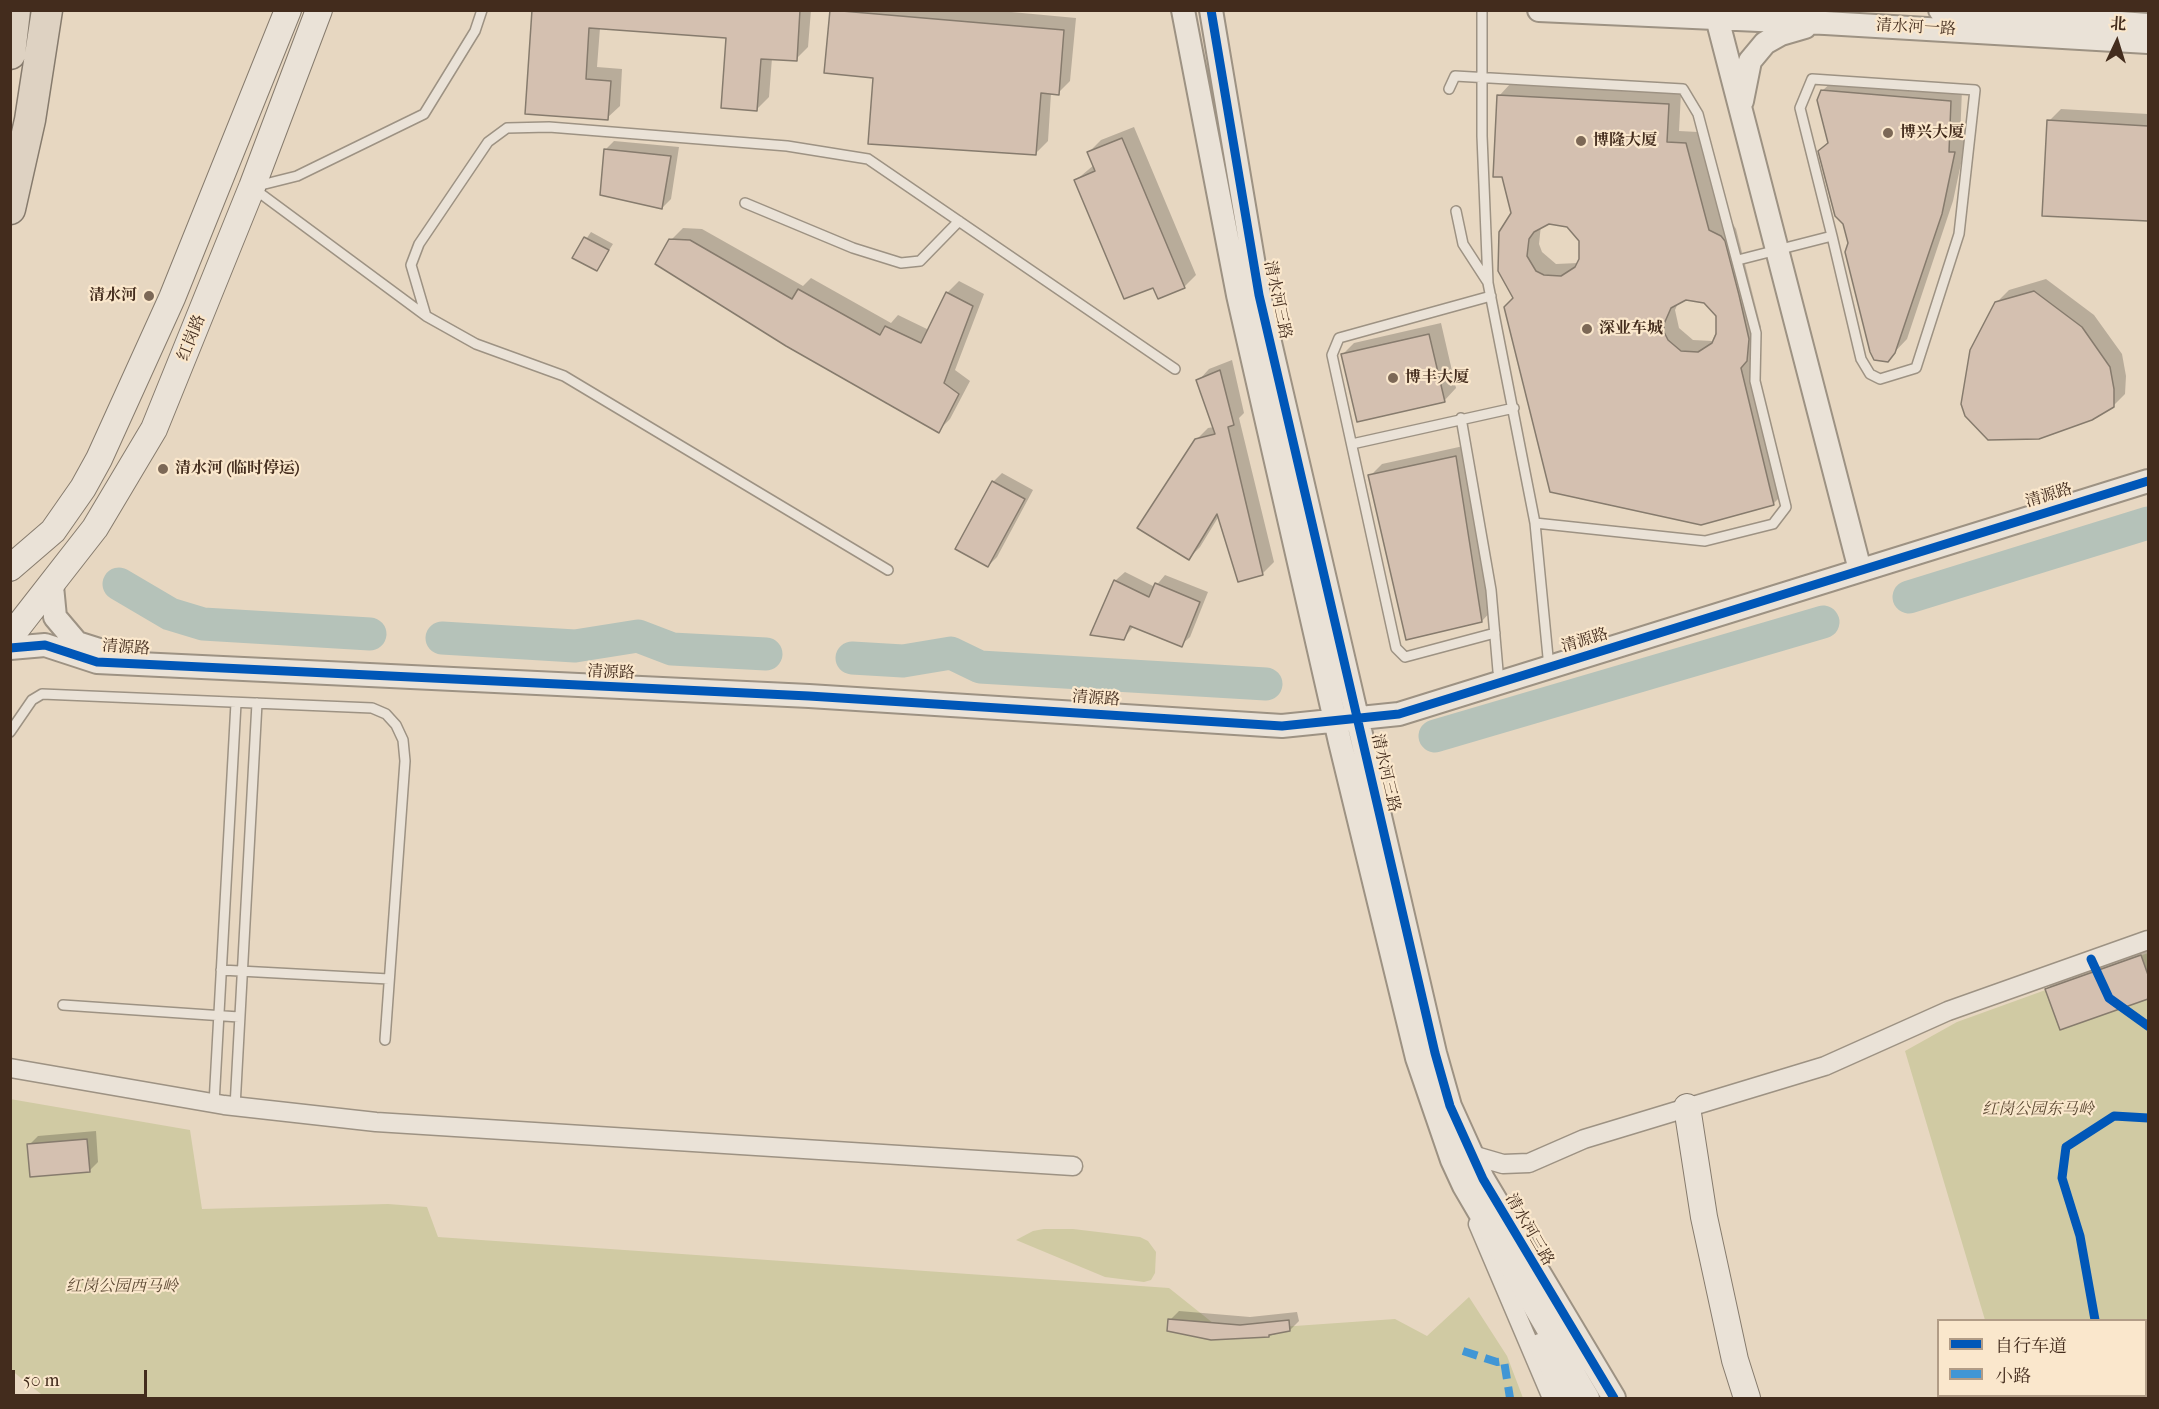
<!DOCTYPE html>
<html>
<head>
<meta charset="utf-8">
<style>
  body { margin:0 }
  #map { position:relative; width:2159px; height:1409px; overflow:hidden; background:#e7d7c1; font-family:"IM FELL French Canon","Noto Serif SC",serif }
  canvas { display:block }
  .frame { position:absolute; inset:0; border:12px solid #432c1d; pointer-events:none }
  .legend { position:absolute; left:1937px; top:1319px; width:210px; height:78px; box-sizing:border-box; background:#fae7cc; border:2px solid #b19c86; margin:0; padding:8px 10px; list-style:none; font-size:18px; color:#432c1d }
  .legend li { display:flex; align-items:center; gap:12px; height:30px }
  .legend b { width:30px; border:2px solid #b19c86 }
  .north { position:absolute; left:2087px; top:12px; width:60px; height:60px; -webkit-text-stroke:4px #fae7cc; paint-order:stroke; rotate:4deg; font-size:16px; font-weight:700; line-height:24px; text-align:center; color:#432c1d }
  .north::after { content:''; display:block; margin:auto; width:21px; height:27px; background:#432c1d; clip-path:polygon(50% 0,100% 100%,50% 72%,0 100%) }
  .scale { position:absolute; left:12px; top:1370px; width:135px; height:27px; box-sizing:border-box; border:3px solid #432c1d; border-top:0; padding-left:8px; font-size:18px; line-height:21px; white-space:nowrap; color:#432c1d; -webkit-text-stroke:4px #fae7cc; paint-order:stroke }
</style>
</head>
<body>
<div id="map">
<canvas width="2159" height="1409"></canvas>
<div class="frame"></div>
<ul class="legend">
<li><b style="height:8px;background:#0057b8"></b>自行车道</li>
<li><b style="height:8px;background:#4096d5"></b>小路</li>
</ul>
<div class="north">北</div>
<div class="scale">50 m</div>
</div>
<script>
const ctx = document.querySelector('canvas').getContext('2d');
ctx.lineJoin = 'round';
function paint(path, color) { ctx.fillStyle = color; ctx.fill(path, 'evenodd'); }
const toPath = rows => new Path2D(rows.map(r => 'M' + r).join(''));
function trace(path, color, width, dash) { ctx.strokeStyle = color; ctx.lineWidth = width; ctx.lineCap = dash ? 'butt' : 'round'; ctx.setLineDash(dash || []); ctx.stroke(path); }
function drawText(font, color, halo, rows, align = 'center') {
  ctx.font = font + ' "IM FELL French Canon","Noto Serif SC",serif'; ctx.lineWidth = 4.5; ctx.setLineDash([]); ctx.textBaseline = 'middle'; ctx.strokeStyle = halo; ctx.fillStyle = color; for (const [text, x, y, turn = 0] of rows) {
    ctx.save(); ctx.translate(x, y); ctx.rotate((+turn || 0) * Math.PI / 180); ctx.textAlign = isNaN(turn) ? turn : align; if (halo) ctx.strokeText(text, 0, 0); ctx.fillText(text, 0, 0); ctx.restore();
  }
}
const green = toPath([
  [2148,953,2148,1398,1991,1398,1989,1396,2146,1396,2146,1320,1985,1320,1905,1051,1957,1022],
  [10,1099,190,1130,202,1209,388,1204,427,1207,438,1237,1169,1288,1223,1331,1395,1319,1427,1336,1469,1297,1507,1356,1523,1398,46,1398,11,1370],
  [1044,1229,1073,1229,1140,1237,1148,1241,1156,1252,1155,1273,1151,1280,1144,1282,1105,1277,1016,1240,1033,1231]
]);
const shadow = toPath([
  [534,10,811,10,808,47,796,59,772,58,769,97,757,109,728,36,600,28,597,67,622,69,620,106,607,118],
  [831,10,990,10,1076,18,1070,81,1058,93,1051,93,1048,141,1036,153],
  [1835,79,1962,89,1960,140,1966,140,1953,201,1907,339,1887,360,1819,151,1829,141,1822,91],
  [1511,83,1681,93,1679,131,1698,132,1721,218,1733,224,1736,229,1761,327,1759,347,1752,354,1785,492,1773,504,1515,298,1512,214,1499,96],
  [1549,222,1568,226,1580,240,1581,259,1578,263,1556,264,1542,252,1539,244,1541,225],
  [1696,298,1712,308,1719,325,1712,341,1693,340,1679,328,1675,310,1679,301],
  [2061,109,2148,114,2148,220,2044,214,2049,121],
  [1134,127,1196,275,1184,287,1154,286,1076,180,1094,165,1089,152,1101,140],
  [614,141,679,147,671,199,662,208,605,150],
  [683,228,702,229,803,286,811,278,891,323,898,315,929,330,947,293,959,281,984,294,955,370,970,381,950,419,938,431,671,240],
  [591,232,613,244,597,269,574,257],
  [2046,279,2094,315,2122,354,2126,376,2125,394,2113,406,1996,303,2009,290],
  [1441,323,1456,388,1444,401,1342,355,1354,343],
  [1232,360,1244,413,1239,418,1274,562,1263,573,1239,580,1219,516,1200,547,1189,558,1196,440,1208,428,1214,427,1198,381,1209,369],
  [1468,445,1494,608,1482,621,1370,476,1382,464],
  [1002,473,1033,490,997,557,988,566,993,482],
  [1125,572,1155,587,1165,575,1208,592,1190,637,1181,645,1134,626,1124,638,1093,633,1116,580],
  [2147,950,2148,997,2061,1028,2047,989,2053,983],
  [96,1131,98,1162,89,1171,29,1145,38,1136],
  [1179,1311,1250,1317,1297,1312,1299,1321,1290,1330,1269,1336,1170,1320]
]);
const river = toPath([
  [119,584,170,614,203,624,370,634],
  [1909,597,2148,523],
  [442,638,575,646,638,636,672,649,766,654],
  [852,658,903,661,951,653,980,667,1266,684],
  [1435,736,1823,622]
]);
const building = toPath([
  [532,10,800,10,797,61,761,59,757,111,721,108,726,38,589,28,586,79,611,81,608,120,525,114,532,10],
  [830,10,1064,30,1059,95,1041,93,1036,155,868,144,873,78,824,73,830,10],
  [1821,90,1951,101,1949,152,1955,152,1942,214,1895,353,1888,362,1874,360,1870,352,1845,252,1848,243,1843,224,1835,216,1818,151,1828,143,1817,100,1821,90],
  [1497,95,1669,104,1667,142,1686,143,1709,230,1721,236,1725,241,1739,295,1749,339,1747,361,1741,368,1774,505,1701,525,1550,492,1504,307,1513,298,1498,271,1499,232,1511,213,1502,177,1493,177,1497,95],
  [1549,224,1567,227,1579,241,1579,259,1575,267,1561,276,1544,275,1536,271,1527,256,1529,239,1534,232,1549,224],
  [1686,300,1704,303,1716,316,1716,334,1712,343,1698,352,1681,351,1668,340,1664,332,1664,324,1671,308,1686,300],
  [2047,120,2148,126,2148,221,2042,216,2047,120],
  [1122,138,1185,288,1158,299,1153,288,1124,299,1074,180,1095,171,1087,152,1122,138],
  [604,149,671,156,662,209,600,195,604,149],
  [584,237,609,250,597,271,572,258,584,237],
  [669,239,690,240,792,299,798,289,880,335,885,326,921,343,946,292,973,306,944,383,959,394,939,433,786,346,655,264,669,239],
  [2034,291,2082,327,2110,367,2114,389,2114,407,2092,420,2039,439,1988,440,1965,416,1961,404,1970,350,1995,302,2034,291],
  [1429,334,1445,402,1357,422,1341,354,1429,334],
  [1220,370,1234,425,1228,427,1263,575,1238,582,1217,514,1189,560,1137,528,1195,439,1215,434,1196,380,1220,370],
  [1456,456,1482,622,1406,640,1368,475,1456,456],
  [992,481,1025,499,988,567,955,549,992,481],
  [1114,580,1149,597,1155,583,1200,602,1182,647,1130,626,1124,640,1090,635,1114,580],
  [2141,955,2148,975,2148,999,2060,1030,2045,989,2141,955],
  [87,1139,90,1172,30,1177,27,1144,87,1139],
  [1168,1319,1240,1325,1289,1320,1290,1331,1269,1335,1269,1337,1211,1340,1167,1331,1168,1319]
]);
const service = toPath([
  [1482,10,1482,136,1488,283,1535,523,1548,657],
  [1449,89,1455,76,1683,89,1698,114,1756,333,1755,381,1786,507,1773,524,1705,541,1535,523],
  [257,186,297,176,424,114,475,31,482,10],
  [253,188,426,316,476,344,564,376,888,570],
  [745,203,853,248,901,263,920,261,959,221],
  [1456,211,1463,244,1487,281],
  [1738,260,1832,236,1800,108,1812,79,1975,90,1959,234,1916,368,1880,379,1870,374,1861,359,1832,236],
  [1491,296,1339,338,1332,355,1396,648,1405,657,1495,633],
  [426,316,411,265,419,244,488,142,507,128,549,127,787,146,868,159,1175,369],
  [1461,418,1491,590,1498,671],
  [1352,444,1514,408],
  [10,732,32,700,42,694,372,708,386,714,396,725,403,740,405,761,385,1040],
  [221,970,389,979],
  [63,1005,239,1017],
  [214,1104,236,703],
  [235,1107,257,703]
]);
const minor = toPath([
  [10,1068,224,1105,376,1122,1073,1166],
  [1462,1157,1472,1155,1503,1164,1529,1163,1584,1139,1825,1066,1948,1011,2148,940],
  [1478,1224,1552,1398]
]);
const tertiary = toPath([
  [1183,10,1238,295,1340,742,1417,1058,1452,1160,1464,1186,1588,1398],
  [1211,10,1259,295,1435,1053,1450,1106,1483,1179,1614,1398],
  [1539,10,1825,23,2148,42],
  [1940,10,2148,25],
  [1717,18,1860,570],
  [1742,101,1750,61,1765,43,1781,34,1805,27],
  [52,586,55,617,77,643,99,650],
  [10,648,45,645,97,662,809,696,1282,726,1399,714,2148,481],
  [1540,1345,1567,1398]
]);
const secondary = toPath([
  [10,568,53,531,83,488,99,459,172,298,288,10],
  [10,637,95,528,154,429,252,187,319,10],
  [1687,1107,1704,1217,1735,1360,1747,1398]
]);
const trunk = toPath([
  [10,54,15,10],
  [10,209,30,120,47,10]
]);
const quiet = toPath([
  [1463,1351,1497,1362,1504,1361,1510,1398]
]);
const cycleway = toPath([
  [1211,10,1259,295,1435,1053,1450,1106,1483,1179,1614,1398],
  [10,648,45,645,97,662,809,696,1282,726,1399,714,2148,481],
  [2091,959,2109,998,2148,1026],
  [2095,1320,2080,1236,2062,1178,2066,1147,2114,1116,2148,1118]
]);
const markers = [
  [1888,133,6,"#7c6856"],
  [1581,141,6,"#7c6856"],
  [149,296,6,"#7c6856"],
  [1587,329,6,"#7c6856"],
  [1393,378,6,"#7c6856"],
  [163,469,6,"#7c6856"]
];
const streetNames = [
  ["清水河一路",1916,28,3],
  ["清水河三路",1277,300,78],
  ["红岗路",192,338,-68],
  ["清源路",2049,496,-17],
  ["清源路",1585,641,-17],
  ["清源路",126,648,4],
  ["清源路",611,673,2],
  ["清源路",1096,699,4],
  ["清水河三路",1385,773,77],
  ["清水河三路",1529,1230,60]
];
const poiNames = [
  ["博兴大厦",1900,133],
  ["博隆大厦",1593,141],
  ["清水河",137,296,"right"],
  ["深业车城",1599,329],
  ["博丰大厦",1405,378],
  ["清水河 (临时停运)",175,469]
];
const parkNames = [
  ["红岗公园东马岭",2038,1110],
  ["红岗公园西马岭",122,1287]
];
paint(green, '#d0caa3');
paint(shadow, '#0003');
trace(river, '#b5c2b9', 33);
paint(building, '#d4c0b0');
trace(building, '#867b6d', 1.5);
trace(service, '#9d9283', 12);
trace(minor, '#9d9283', 21);
trace(tertiary, '#9d9283', 26);
trace(secondary, '#867b6d', 28);
trace(trunk, '#867b6d', 33);
trace(service, '#eae2d7', 9);
trace(minor, '#eae2d7', 18);
trace(tertiary, '#eae2d7', 22);
trace(secondary, '#eae2d7', 26);
trace(trunk, '#ded2c2', 30);
trace(quiet, '#4096d5', 8, [15, 8]);
trace(cycleway, '#0057b8', 9);
for (const [x, y, r, color] of markers) { const dot = new Path2D(); dot.arc(x, y, r, 0, 2 * Math.PI); ctx.fillStyle = color; ctx.fill(dot); trace(dot, '#fae7cc', 2); }
drawText('16px', '#432c1d', '#fae7cc', streetNames);
drawText('bold 16px', '#432c1d', '#fae7cc', poiNames, 'left');
drawText('italic 16px', '#5c4933', '#fae7cc', parkNames);
</script>
</body>
</html>
